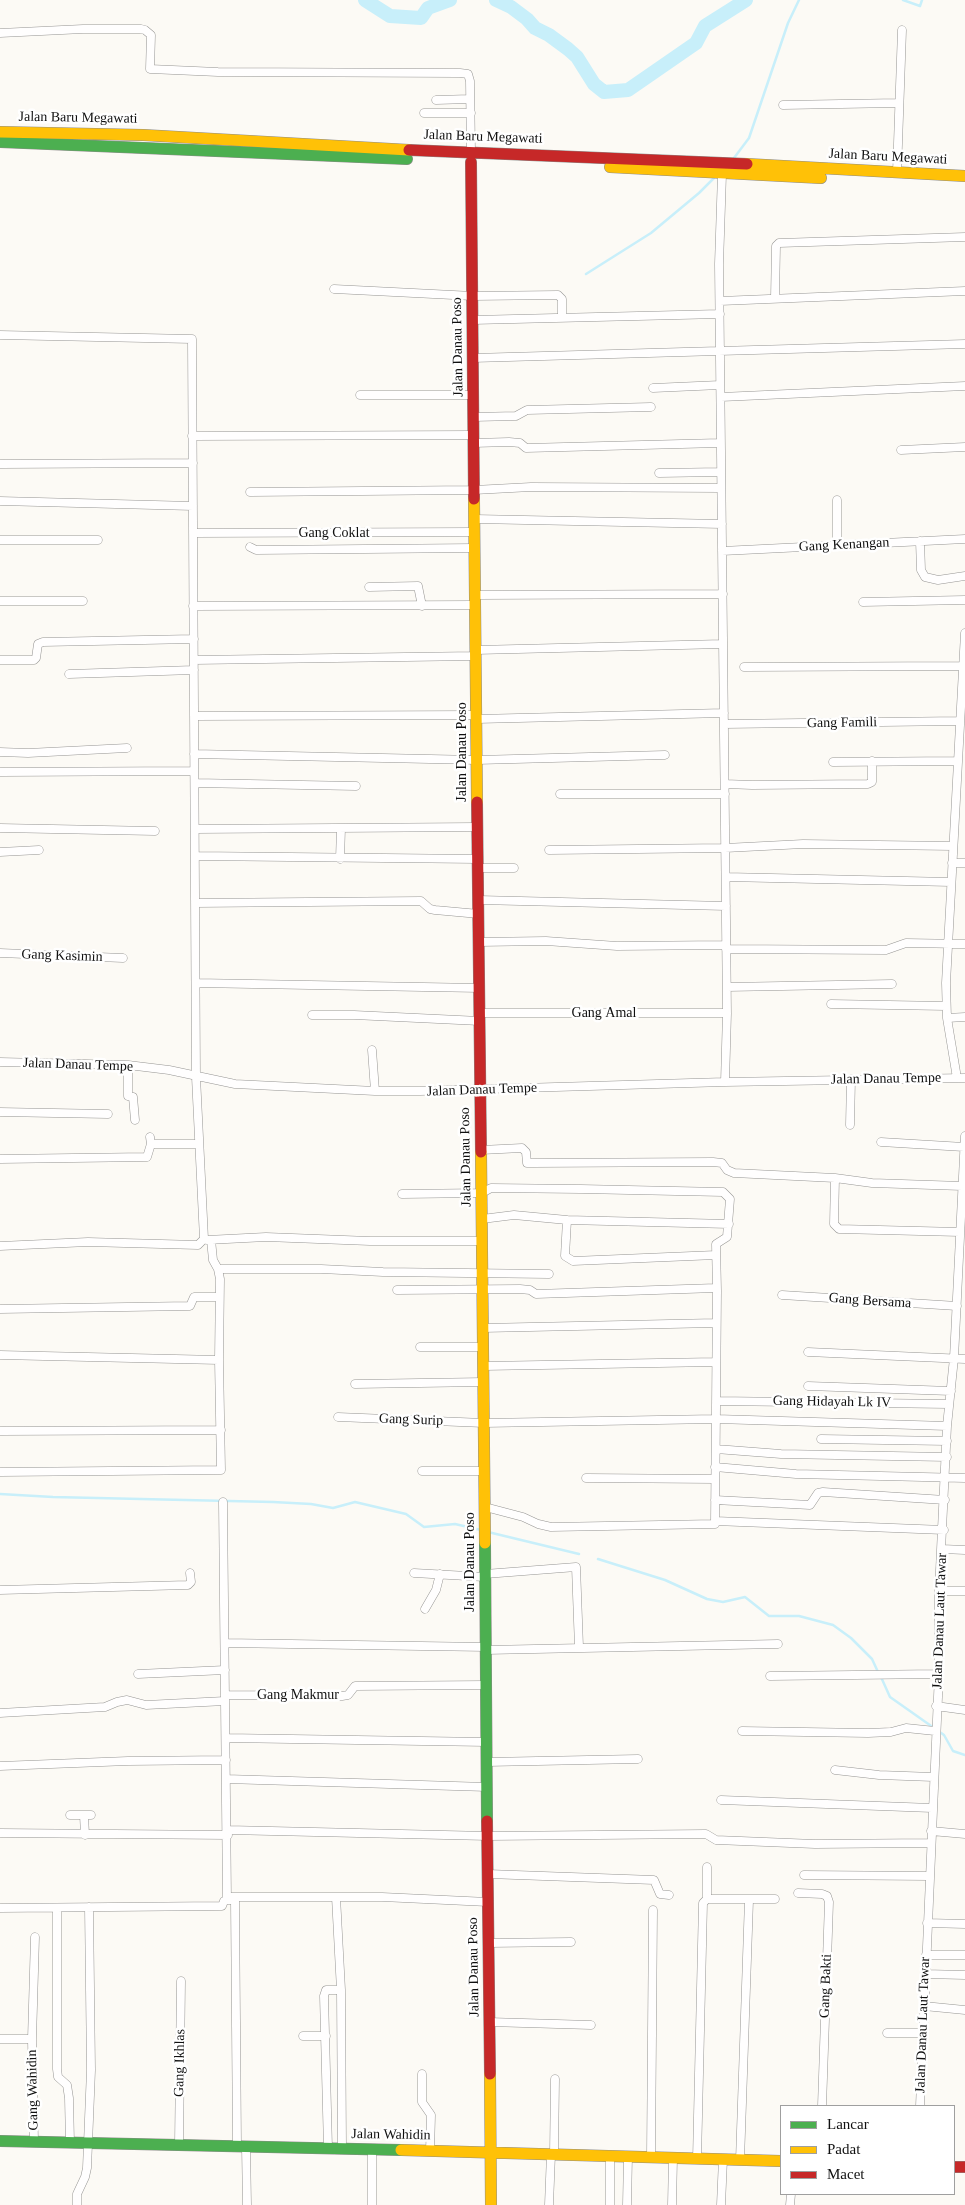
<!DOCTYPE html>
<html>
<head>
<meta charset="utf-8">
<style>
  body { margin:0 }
  #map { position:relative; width:965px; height:2205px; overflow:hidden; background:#fcfaf5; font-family:"Times New Roman",serif }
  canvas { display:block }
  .legend { position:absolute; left:780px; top:2105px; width:175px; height:90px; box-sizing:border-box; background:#fff; border:1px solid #9f9f9f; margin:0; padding:6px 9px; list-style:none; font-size:15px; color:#101010 }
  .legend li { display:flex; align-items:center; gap:10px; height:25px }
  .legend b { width:25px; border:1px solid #9f9f9f }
</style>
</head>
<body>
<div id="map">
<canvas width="965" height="2205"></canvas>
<ul class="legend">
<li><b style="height:6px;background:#4caf50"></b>Lancar</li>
<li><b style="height:6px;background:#ffc107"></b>Padat</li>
<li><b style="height:6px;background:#c62828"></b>Macet</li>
</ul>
</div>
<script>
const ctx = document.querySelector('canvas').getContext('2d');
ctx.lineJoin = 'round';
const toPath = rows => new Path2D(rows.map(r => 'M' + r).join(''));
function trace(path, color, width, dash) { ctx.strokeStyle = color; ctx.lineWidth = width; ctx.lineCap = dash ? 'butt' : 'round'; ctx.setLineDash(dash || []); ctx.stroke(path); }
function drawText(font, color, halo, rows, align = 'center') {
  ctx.font = font + ' "Times New Roman",serif'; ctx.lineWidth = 5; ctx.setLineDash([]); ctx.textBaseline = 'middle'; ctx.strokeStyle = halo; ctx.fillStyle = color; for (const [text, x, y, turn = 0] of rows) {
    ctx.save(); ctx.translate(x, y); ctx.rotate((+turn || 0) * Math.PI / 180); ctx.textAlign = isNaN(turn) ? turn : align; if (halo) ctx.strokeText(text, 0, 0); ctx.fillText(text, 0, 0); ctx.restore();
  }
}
const stream = toPath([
  [903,0,920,6,922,0],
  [734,158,749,138,788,23,799,0],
  [586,274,651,233,699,193,714,178],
  [0,1494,53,1497,273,1502,311,1504,333,1508,355,1502,406,1514,424,1527,455,1524,481,1530],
  [488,1532,579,1554],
  [598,1559,665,1580,707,1599,723,1602,745,1597,769,1616,799,1616,833,1625,851,1638,872,1659,878,1672],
  [881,1677,890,1697,944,1735,953,1751,965,1755]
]);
const river = toPath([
  [365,0,390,16,421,18,428,8,450,0],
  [496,0,511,7,527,19,535,28,549,35,568,49,577,57,594,84,604,92,628,90,696,43,705,26,746,0]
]);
const street = toPath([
  [0,33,83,29,141,29,145,30,151,35,150,69,218,72,460,73,468,74,470,81,471,153],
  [436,100,470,99],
  [783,105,898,103],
  [424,113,471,113],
  [897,172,902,30],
  [722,174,719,264,727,1013,725,1082],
  [334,289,473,296,558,295,562,299,562,318],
  [775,298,776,246,779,243,965,237],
  [720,301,965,291],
  [473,320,720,314],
  [0,335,192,339,196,1077,204,1239,198,1245,88,1242,0,1246],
  [473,358,965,344],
  [653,388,720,385],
  [360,395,474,395],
  [721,397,965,386],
  [474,417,516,416,527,410,651,407],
  [192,436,474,435],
  [474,443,509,442,520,443,526,448,720,443],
  [901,450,965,447],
  [0,464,193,463],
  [659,473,721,472],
  [250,492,474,490,531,487,721,488],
  [837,500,837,546],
  [0,501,193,506],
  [475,519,722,524],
  [193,533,475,532],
  [0,540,98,540],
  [920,541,921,570,925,577,938,580,965,576],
  [250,547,256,550,475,548],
  [722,551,965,539],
  [369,587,418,586,422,606],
  [476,595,723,594],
  [0,601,83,601],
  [863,602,965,600],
  [193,606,476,605],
  [476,650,723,644],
  [0,660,34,660,36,658,38,644,43,642,194,639],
  [194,660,476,656],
  [744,667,963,666],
  [69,674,194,670],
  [194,716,477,715],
  [477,719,724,713],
  [724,724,960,721],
  [0,752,28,753,127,748],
  [194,754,477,760,665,755],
  [833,762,958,761],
  [0,772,194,771],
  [195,783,356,786],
  [725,784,752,785,868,784,872,782,872,761],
  [560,794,725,794],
  [0,828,155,831],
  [195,829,477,827],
  [549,850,725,848,803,844,953,846],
  [0,852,39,850],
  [195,856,478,859],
  [340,859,341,828],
  [952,863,965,863],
  [478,868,514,868],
  [726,877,951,882],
  [479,900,726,906],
  [195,903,421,901,430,909,435,910,479,914],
  [479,942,546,941,617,946,726,945],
  [726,949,886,950,906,943,965,944],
  [0,953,123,958],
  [196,983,480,988],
  [727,987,892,984],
  [831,1004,946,1006],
  [480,1013,727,1013],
  [312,1015,354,1015,480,1021],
  [947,1018,965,1017],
  [372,1050,375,1091],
  [0,1062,128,1065,169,1070,235,1084,375,1091,420,1091,725,1082,965,1078],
  [128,1065,128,1096,133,1097,135,1120],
  [957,1078,947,1018,946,983,965,633],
  [0,1112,108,1114],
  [850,1125,851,1079],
  [881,1142,964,1147],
  [151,1144,199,1144],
  [481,1150,522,1148,526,1152,527,1163,532,1163,713,1162,722,1163,727,1170,734,1173,835,1178,872,1183,962,1186],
  [0,1159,147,1157,151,1144,150,1137],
  [835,1178,834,1224,839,1229,960,1232],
  [402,1194,482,1193,491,1188,581,1189,723,1192,730,1199,727,1237,716,1244,717,1291,715,1524,551,1527,538,1524,523,1517,485,1507],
  [482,1219,514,1215,567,1220],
  [207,1240,266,1237,370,1241,482,1241],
  [716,1255,573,1261,565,1256,567,1220,729,1224],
  [218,1269,321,1269,383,1272,549,1274],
  [397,1290,520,1289,530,1290,536,1294,716,1288],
  [782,1295,957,1306],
  [0,1309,190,1306,194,1297,219,1297],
  [483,1328,716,1323],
  [420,1347,483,1347],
  [808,1352,965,1359],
  [0,1355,219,1360],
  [484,1366,716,1362],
  [355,1384,484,1382],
  [808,1386,951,1391],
  [716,1401,949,1404],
  [338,1417,484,1423,716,1419,947,1426],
  [0,1431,221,1430],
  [821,1439,947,1441],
  [716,1449,781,1454,947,1457],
  [715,1467,796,1474,965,1478],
  [422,1471,485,1471],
  [0,1472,221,1470,219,1360,220,1279,218,1269,213,1260,211,1240],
  [586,1478,715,1479],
  [715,1500,810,1505,818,1493,823,1492,945,1500],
  [223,1502,227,1900,235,1900,237,2146],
  [715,1521,944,1530],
  [942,1549,965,1550],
  [414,1573,485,1577],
  [485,1574,576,1567,579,1647],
  [0,1590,188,1585,191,1582,190,1573],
  [939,1591,965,1591],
  [425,1609,436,1590,440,1574],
  [225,1643,486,1647],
  [486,1650,778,1644],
  [138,1674,225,1670],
  [770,1676,939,1674],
  [225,1695,342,1696,348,1695,355,1686,486,1685],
  [936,1706,965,1710],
  [0,1713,105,1707,117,1702,127,1700,146,1705,225,1701],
  [742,1731,868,1733,891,1732,906,1728,935,1731],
  [226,1738,487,1742],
  [487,1762,638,1759],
  [0,1766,128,1761,226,1760],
  [835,1770,879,1775,933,1777],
  [226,1779,487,1787],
  [721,1800,932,1808],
  [70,1815,91,1815],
  [84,1815,85,1835],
  [228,1830,488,1836,706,1834,716,1840,815,1844,931,1843],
  [931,1831,965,1834],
  [0,1833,228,1835],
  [488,1874,654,1880,660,1894,669,1895],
  [804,1875,929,1876],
  [798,1893,822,1894,827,1896,829,1902,822,2106],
  [230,1897,382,1897,488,1902],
  [336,1897,341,1990,342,2149],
  [707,1899,775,1899],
  [0,1908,222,1906,224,1901,227,1900],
  [57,1908,57,2069,58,2077,67,2085,69,2098,70,2143],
  [927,1923,965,1924],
  [488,1943,571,1942],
  [926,1955,965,1955],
  [925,1974,965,1975],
  [924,2006,965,2010],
  [489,2022,591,2025],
  [887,2033,923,2033],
  [303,2036,326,2036],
  [0,2039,32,2039],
  [422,2074,422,2102,431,2115,430,2151],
  [920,2106,939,1674,939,1591,947,1426,954,1358,965,1136],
  [34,2142,32,2039,35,1937],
  [179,2145,181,1981],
  [246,2147,247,2205],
  [328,2148,324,1996,326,1990,341,1990],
  [554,2154,555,2079],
  [651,2157,653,1910],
  [697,2159,703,1903,707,1899,707,1867],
  [740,2160,749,1900],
  [77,2205,77,2194,85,2177,87,2168,91,2070,89,1907],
  [372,2205,372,2149],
  [549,2205,551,2154],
  [610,2205,610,2156],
  [627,2205,628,2156],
  [672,2205,673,2158],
  [721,2205,723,2159],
  [790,2205,791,2194]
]);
const fast = toPath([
  [0,142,407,159],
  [485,1543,487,1821],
  [0,2141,401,2150]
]);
const slow = toPath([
  [0,132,143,135,409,150],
  [747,164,965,176],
  [610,167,821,178],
  [474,499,477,802],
  [481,1152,485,1543],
  [490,2074,491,2205],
  [401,2150,781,2161]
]);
const jam = toPath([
  [409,150,747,164],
  [471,162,474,499],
  [477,802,481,1152],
  [487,1821,490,2074],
  [954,2167,965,2167]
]);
const streetNames = [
  ["Jalan Baru Megawati",78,118,1],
  ["Jalan Baru Megawati",483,137,2],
  ["Jalan Baru Megawati",888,157,3],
  ["Jalan Danau Poso",458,347,-91],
  ["Gang Coklat",334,533],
  ["Gang Kenangan",844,545,-3],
  ["Gang Famili",842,723,-1],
  ["Jalan Danau Poso",462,752,-90],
  ["Gang Kasimin",62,956,2],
  ["Gang Amal",604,1013],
  ["Jalan Danau Tempe",78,1065,2],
  ["Jalan Danau Tempe",886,1079,-1],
  ["Jalan Danau Tempe",482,1090,-2],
  ["Jalan Danau Poso",466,1157,-91],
  ["Gang Bersama",870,1301,4],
  ["Gang Hidayah Lk IV",832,1402,1],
  ["Gang Surip",411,1420,2],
  ["Jalan Danau Poso",470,1562,-90],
  ["Jalan Danau Laut Tawar",940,1621,-88],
  ["Gang Makmur",298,1695],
  ["Jalan Danau Poso",474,1967,-91],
  ["Gang Bakti",826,1986,-88],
  ["Jalan Danau Laut Tawar",923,2025,-88],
  ["Gang Ikhlas",180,2063,-89],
  ["Gang Wahidin",33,2090,-91],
  ["Jalan Wahidin",391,2135,1]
];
trace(stream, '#c8effa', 2.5);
trace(river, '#c8effa', 14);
trace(street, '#969593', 9);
trace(fast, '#8d8c8a', 12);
trace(slow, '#8d8c8a', 12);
trace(jam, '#8d8c8a', 12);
trace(street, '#fffefe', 8);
trace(fast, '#4caf50', 11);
trace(slow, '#ffc107', 11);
trace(jam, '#c62828', 11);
drawText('14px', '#101010', '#fff', streetNames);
</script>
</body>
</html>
